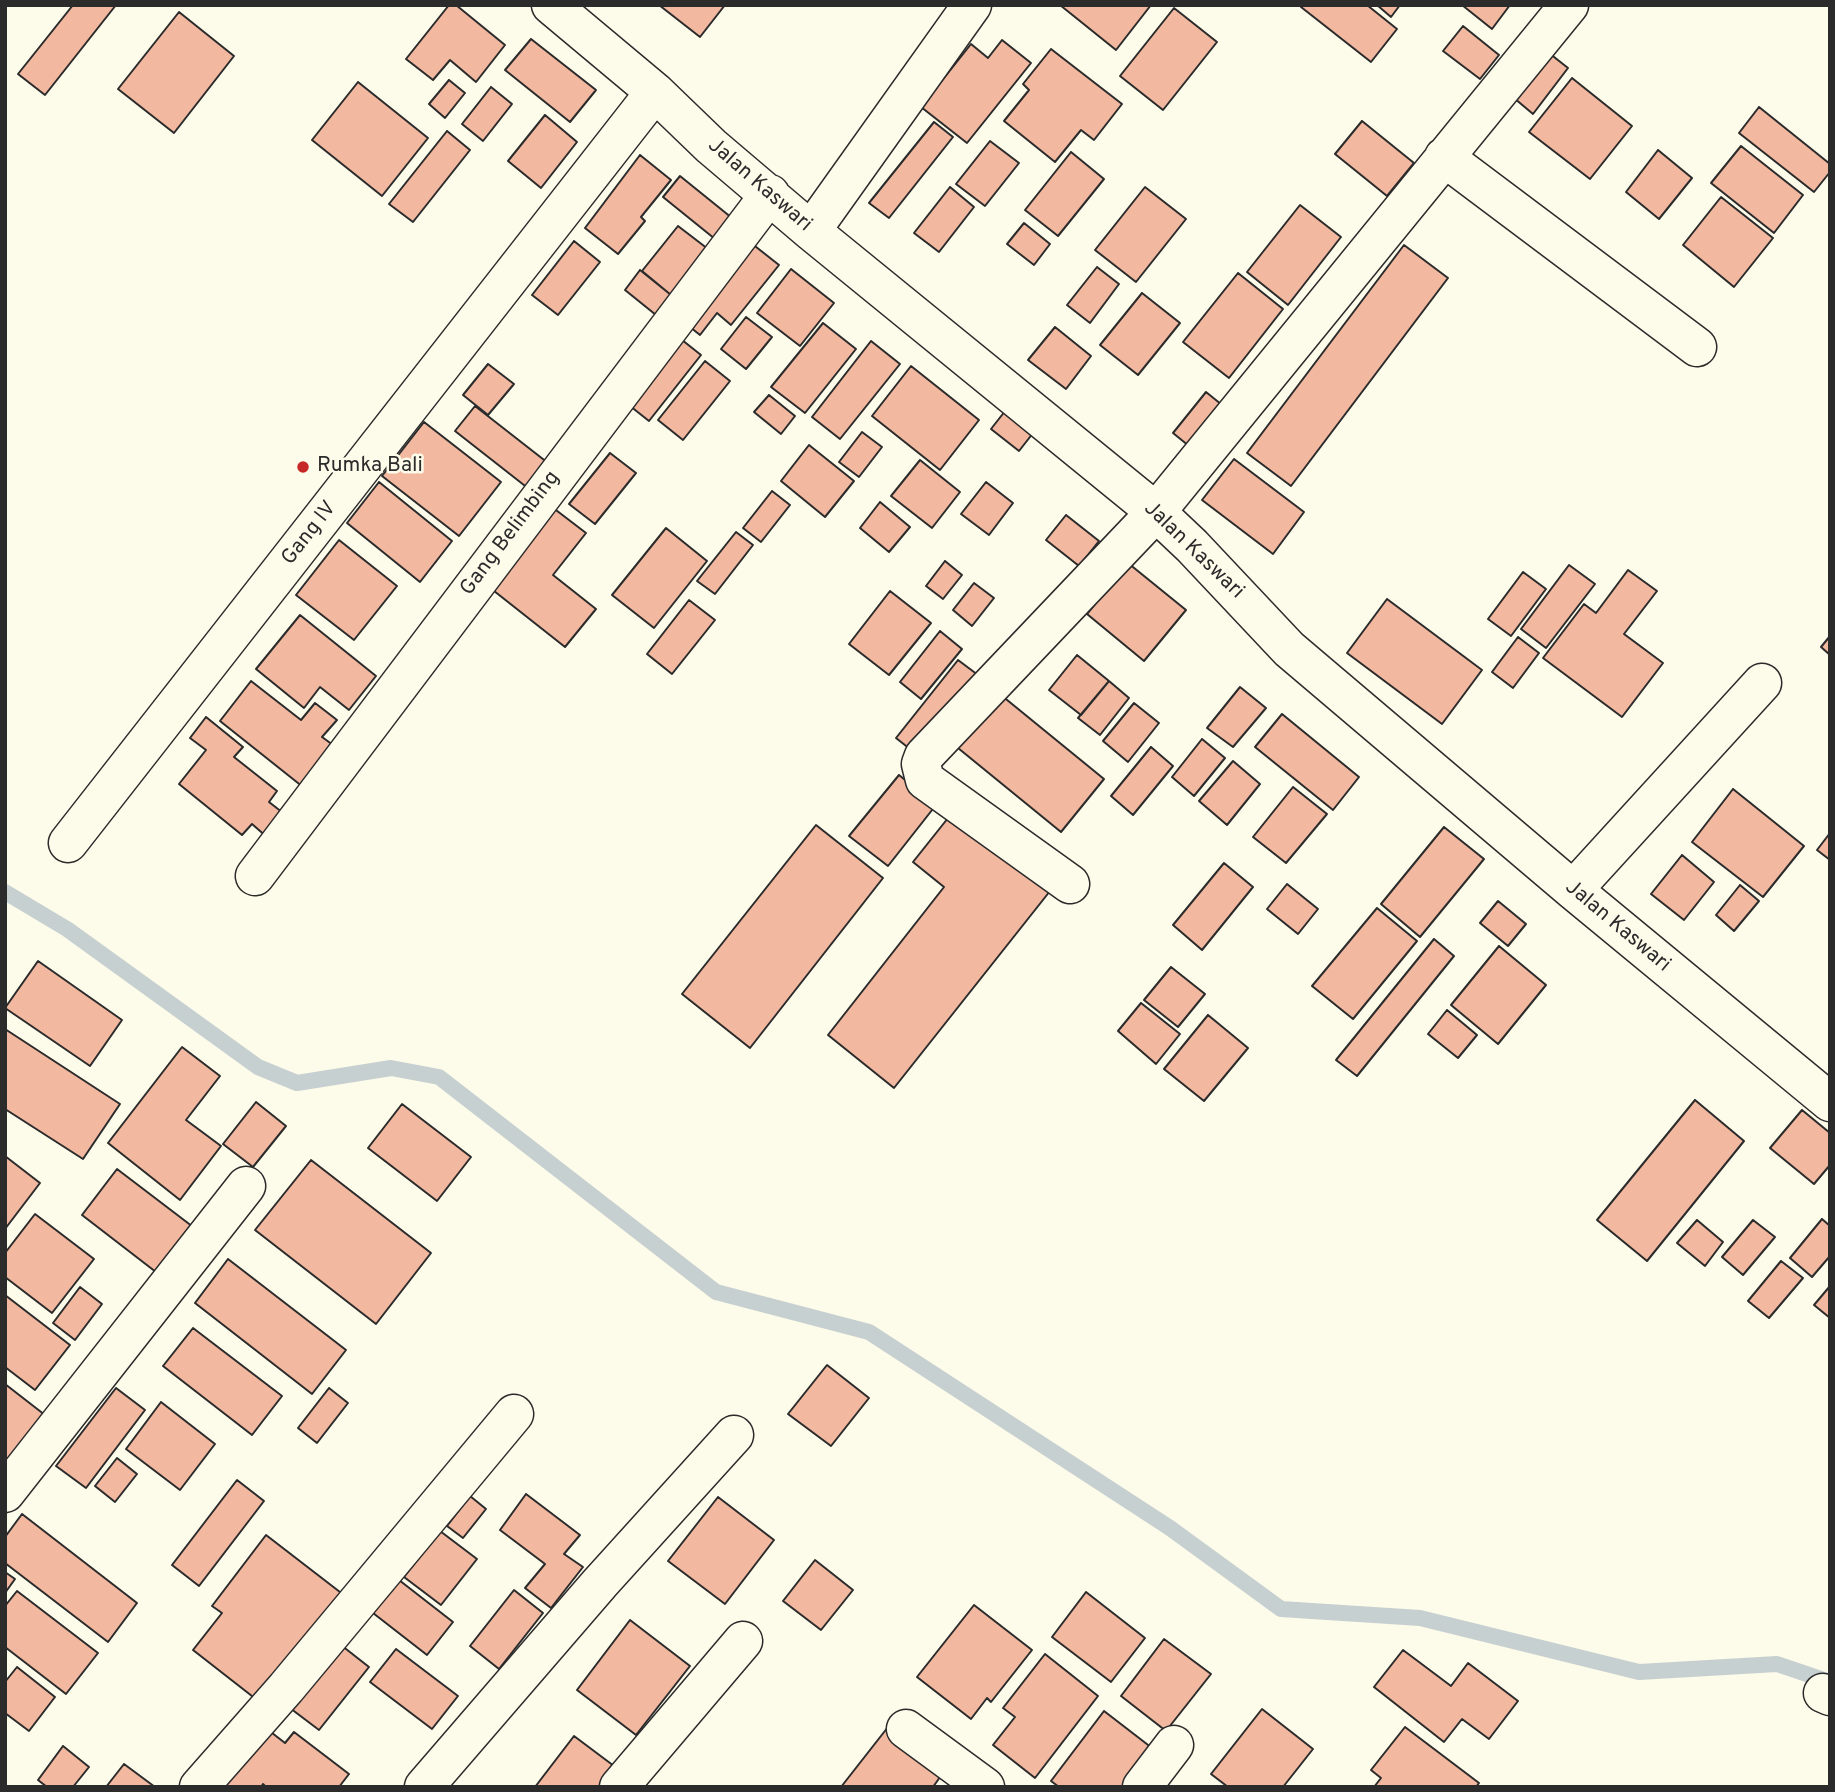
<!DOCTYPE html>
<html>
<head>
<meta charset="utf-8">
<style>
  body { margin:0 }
  #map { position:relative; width:1835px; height:1792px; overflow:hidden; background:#fdfbea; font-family:Overpass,sans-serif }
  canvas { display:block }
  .frame { position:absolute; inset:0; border:7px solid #2b2b2b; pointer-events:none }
</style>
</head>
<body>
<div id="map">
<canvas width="1835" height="1792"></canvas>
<div class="frame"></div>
</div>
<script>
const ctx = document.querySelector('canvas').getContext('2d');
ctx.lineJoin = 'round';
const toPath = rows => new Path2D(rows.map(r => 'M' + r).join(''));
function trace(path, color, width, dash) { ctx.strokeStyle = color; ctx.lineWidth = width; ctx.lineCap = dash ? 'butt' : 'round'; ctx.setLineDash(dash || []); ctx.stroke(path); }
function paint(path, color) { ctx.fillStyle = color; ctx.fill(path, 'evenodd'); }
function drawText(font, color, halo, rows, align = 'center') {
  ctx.font = font + ' Overpass,sans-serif'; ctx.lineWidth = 5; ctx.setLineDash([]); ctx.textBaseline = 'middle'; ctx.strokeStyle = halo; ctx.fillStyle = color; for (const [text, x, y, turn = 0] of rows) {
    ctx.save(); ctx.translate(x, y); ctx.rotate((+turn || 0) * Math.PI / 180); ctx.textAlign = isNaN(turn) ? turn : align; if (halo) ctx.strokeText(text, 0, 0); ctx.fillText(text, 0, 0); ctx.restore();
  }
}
const stream = toPath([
  [5,892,67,929,258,1067,297,1083,391,1068,439,1077,716,1292,869,1332,1170,1528,1281,1609,1420,1618,1639,1672,1777,1664,1830,1682]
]);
const building = toPath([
  [73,5,116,5,45,95,18,74,73,5],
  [449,5,456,5,505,45,476,82,450,60,433,80,406,59,449,5],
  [659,5,725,5,700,37,659,5],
  [1060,5,1151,5,1116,50,1060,5],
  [1303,5,1367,5,1397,29,1371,62,1301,7,1303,5],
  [1377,5,1400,5,1391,17,1377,5],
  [1462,5,1510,5,1492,29,1462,5],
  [1174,8,1217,42,1163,110,1120,76,1174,8],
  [179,12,234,56,174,133,118,89,179,12],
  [1463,26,1499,55,1480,79,1443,51,1463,26],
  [531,39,596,90,570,122,505,70,531,39],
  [1002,40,1031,63,967,143,921,107,971,44,988,58,1002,40],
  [1051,49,1122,104,1094,140,1081,130,1055,162,1004,121,1029,90,1023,84,1051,49],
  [1549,53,1568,68,1533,114,1514,98,1549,53],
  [1572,78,1632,126,1590,179,1529,132,1572,78],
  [449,80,465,93,445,118,429,104,449,80],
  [358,82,428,138,382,196,312,140,358,82],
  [491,87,512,104,483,141,462,124,491,87],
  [1759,107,1830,164,1830,172,1814,192,1739,133,1759,107],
  [545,115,577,142,541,188,508,161,545,115],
  [1362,121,1414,163,1387,196,1335,154,1362,121],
  [934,122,953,137,889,218,869,203,934,122],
  [447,131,470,150,413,222,389,204,447,131],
  [990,141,1019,163,985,206,956,184,990,141],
  [1741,146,1803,195,1774,233,1711,183,1741,146],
  [1658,150,1692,178,1659,219,1626,192,1658,150],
  [1071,152,1104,179,1058,236,1025,210,1071,152],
  [640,155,671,180,641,217,645,221,618,254,585,228,640,155],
  [680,176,732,218,715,239,663,197,680,176],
  [950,187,974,207,939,252,914,233,950,187],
  [1145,187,1186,219,1136,282,1095,250,1145,187],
  [1721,197,1773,238,1734,287,1683,245,1721,197],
  [1300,205,1341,237,1288,305,1247,272,1300,205],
  [1024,223,1050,244,1034,265,1007,244,1024,223],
  [678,226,708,249,671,295,642,271,678,226],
  [746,239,779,265,731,325,717,313,700,335,685,323,746,239],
  [574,241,600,262,558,315,532,295,574,241],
  [1404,245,1448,278,1291,486,1247,453,1404,245],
  [1097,267,1119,284,1090,323,1067,305,1097,267],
  [791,269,834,303,800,346,757,313,791,269],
  [640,270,671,295,656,315,625,290,640,270],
  [1238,273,1283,309,1229,378,1183,342,1238,273],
  [1142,293,1180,323,1138,375,1100,345,1142,293],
  [746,317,772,337,746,369,721,349,746,317],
  [823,323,856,349,805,413,771,387,823,323],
  [1055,327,1091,356,1066,389,1028,360,1055,327],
  [677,336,701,355,649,421,625,402,677,336],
  [871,341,900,364,840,439,812,417,871,341],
  [705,361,730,381,683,440,658,420,705,361],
  [488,364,514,384,488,415,463,395,488,364],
  [911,366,979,420,940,470,872,416,911,366],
  [1206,392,1232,413,1200,455,1173,433,1206,392],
  [769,395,795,416,781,434,754,412,769,395],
  [475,406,548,463,529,489,455,431,475,406],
  [1009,406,1037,428,1019,451,991,429,1009,406],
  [424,422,501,482,459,536,382,476,424,422],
  [862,432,882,447,859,477,839,462,862,432],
  [809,445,854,481,825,517,781,481,809,445],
  [610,453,636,473,595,524,569,504,610,453],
  [1234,459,1304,512,1273,554,1202,500,1234,459],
  [920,460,960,492,932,528,891,496,920,460],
  [379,482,452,541,420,582,347,523,379,482],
  [986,482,1013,503,989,535,961,514,986,482],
  [772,491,790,505,761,542,743,528,772,491],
  [880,502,910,527,889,552,860,528,880,502],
  [552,507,586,533,553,575,596,609,565,647,489,587,552,507],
  [1066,515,1099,541,1079,566,1046,540,1066,515],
  [666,528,707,561,654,628,612,595,666,528],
  [736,532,753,545,715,594,697,581,736,532],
  [339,540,397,586,354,640,296,595,339,540],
  [945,561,962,575,943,599,926,586,945,561],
  [1128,563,1186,610,1144,661,1087,614,1128,563],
  [1569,565,1595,584,1546,648,1521,629,1569,565],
  [1628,570,1657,591,1624,634,1663,663,1622,717,1543,658,1584,604,1596,613,1628,570],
  [1523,572,1546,589,1511,636,1488,619,1523,572],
  [974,583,994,598,972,626,953,610,974,583],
  [890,591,931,623,889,675,849,644,890,591],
  [1387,599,1482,670,1442,724,1347,653,1387,599],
  [689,600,715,620,672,674,647,654,689,600],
  [300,615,376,676,349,710,320,687,304,708,256,669,300,615],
  [940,631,962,649,921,699,900,682,940,631],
  [1830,636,1830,655,1821,647,1830,636],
  [1518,637,1539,653,1513,688,1492,672,1518,637],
  [1077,655,1109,681,1081,715,1049,690,1077,655],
  [958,660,982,678,920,757,896,738,958,660],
  [251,681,301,720,315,703,337,720,322,737,340,750,308,791,220,721,251,681],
  [1109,681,1129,698,1100,735,1078,718,1109,681],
  [1240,687,1266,708,1233,747,1207,728,1240,687],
  [1001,695,1104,779,1061,832,958,748,1001,695],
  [1134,703,1159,723,1128,762,1103,741,1134,703],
  [1282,714,1359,777,1333,810,1255,747,1282,714],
  [206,717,243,747,234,757,277,791,269,802,287,816,268,838,252,824,242,835,179,784,206,750,190,738,206,717],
  [1202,739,1225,758,1194,796,1172,777,1202,739],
  [1151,747,1173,766,1133,815,1111,796,1151,747],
  [1233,761,1260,784,1227,825,1199,801,1233,761],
  [899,775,936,805,888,866,849,836,899,775],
  [1293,787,1327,814,1286,863,1253,837,1293,787],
  [1733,789,1804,846,1763,897,1692,842,1733,789],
  [956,808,1054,886,894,1088,828,1035,944,887,913,862,956,808],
  [816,825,883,878,750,1048,682,994,816,825],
  [1444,827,1484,859,1420,937,1381,904,1444,827],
  [1830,833,1830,860,1817,850,1830,833],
  [1682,855,1714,882,1684,920,1651,894,1682,855],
  [1224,863,1253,887,1202,950,1173,925,1224,863],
  [1287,884,1318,909,1298,934,1267,909,1287,884],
  [1740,885,1759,901,1734,931,1716,915,1740,885],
  [1498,901,1526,924,1508,946,1480,923,1498,901],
  [1377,908,1417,941,1353,1019,1312,986,1377,908],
  [1434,939,1454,956,1357,1076,1336,1060,1434,939],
  [1499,946,1546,985,1498,1044,1451,1005,1499,946],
  [38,961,122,1020,90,1066,5,1008,38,961],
  [1171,967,1205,994,1178,1027,1144,1000,1171,967],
  [1141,1003,1180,1034,1156,1064,1118,1031,1141,1003],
  [1447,1010,1477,1035,1458,1058,1428,1034,1447,1010],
  [1208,1015,1248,1048,1204,1101,1164,1069,1208,1015],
  [5,1029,120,1104,83,1159,5,1109,5,1029],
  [182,1047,220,1076,186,1120,221,1146,180,1200,108,1143,182,1047],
  [1695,1100,1744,1141,1647,1261,1597,1220,1695,1100],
  [256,1102,286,1126,253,1167,223,1144,256,1102],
  [402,1104,471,1157,437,1201,368,1148,402,1104],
  [1802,1110,1830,1133,1830,1165,1814,1184,1770,1148,1802,1110],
  [5,1156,40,1183,5,1229,5,1156],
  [311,1160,431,1253,376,1324,255,1230,311,1160],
  [117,1169,201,1233,165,1279,82,1215,117,1169],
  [35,1214,94,1259,52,1313,5,1277,5,1253,35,1214],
  [1822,1219,1830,1226,1830,1256,1812,1277,1790,1258,1822,1219],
  [1697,1220,1723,1242,1705,1266,1677,1243,1697,1220],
  [1753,1220,1775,1237,1743,1275,1722,1257,1753,1220],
  [228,1259,346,1350,312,1394,195,1303,228,1259],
  [1781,1261,1803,1278,1769,1318,1748,1301,1781,1261],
  [1830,1286,1830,1318,1814,1305,1830,1286],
  [80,1287,102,1304,75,1340,53,1323,80,1287],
  [5,1295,70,1345,35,1390,5,1367,5,1295],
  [193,1328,282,1396,252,1435,163,1366,193,1328],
  [827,1365,869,1398,831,1446,788,1414,827,1365],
  [5,1384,54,1422,19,1469,5,1459,5,1384],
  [116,1388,145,1410,86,1488,56,1466,116,1388],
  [329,1388,348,1403,317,1443,298,1428,329,1388],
  [161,1402,215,1444,180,1490,126,1449,161,1402],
  [117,1458,137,1474,115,1502,95,1486,117,1458],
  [237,1480,264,1501,199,1586,172,1565,237,1480],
  [526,1494,580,1535,564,1554,583,1567,551,1608,525,1588,545,1564,500,1530,526,1494],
  [470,1496,486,1509,463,1538,447,1526,470,1496],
  [718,1497,774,1540,725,1604,668,1561,718,1497],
  [22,1514,137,1603,108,1642,5,1563,5,1537,22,1514],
  [440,1531,477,1559,441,1605,404,1577,440,1531],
  [266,1535,349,1599,266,1707,193,1650,222,1613,212,1606,266,1535],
  [815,1560,853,1590,821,1630,783,1601,815,1560],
  [5,1572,15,1579,5,1593,5,1572],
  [399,1580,453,1622,427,1655,373,1613,399,1580],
  [514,1590,543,1613,499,1669,470,1646,514,1590],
  [17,1591,98,1653,66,1694,5,1647,5,1606,17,1591],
  [1086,1592,1145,1638,1111,1682,1052,1637,1086,1592],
  [974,1605,1032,1650,991,1702,987,1698,971,1719,917,1677,974,1605],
  [630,1620,690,1666,636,1735,577,1690,630,1620],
  [332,1638,369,1667,319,1730,282,1702,332,1638],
  [1164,1639,1211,1674,1166,1731,1121,1696,1164,1639],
  [396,1649,458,1696,432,1729,370,1682,396,1649],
  [1403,1650,1451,1686,1468,1663,1518,1701,1489,1739,1462,1719,1444,1742,1374,1687,1403,1650],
  [1045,1654,1098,1696,1035,1778,993,1745,1015,1717,1003,1708,1045,1654],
  [17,1667,55,1697,29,1731,5,1713,5,1682,17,1667],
  [1262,1709,1313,1749,1283,1787,1228,1787,1211,1774,1262,1709],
  [1104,1711,1152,1748,1122,1787,1059,1787,1051,1781,1104,1711],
  [258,1722,285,1743,294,1732,349,1774,339,1787,266,1787,263,1784,261,1787,219,1787,258,1722],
  [888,1727,945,1770,933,1787,841,1787,888,1727],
  [1405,1727,1479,1783,1476,1787,1374,1787,1381,1778,1371,1770,1405,1727],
  [574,1736,622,1772,611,1787,535,1787,574,1736],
  [63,1746,89,1767,73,1787,47,1787,38,1780,63,1746],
  [124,1764,155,1787,106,1787,124,1764]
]);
const minor = toPath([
  [551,5,655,92,711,146,811,231,1156,512,1192,546,1289,649,1573,890,1830,1102],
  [1444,157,1697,347],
  [811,231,972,5],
  [68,843,655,92],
  [255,876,770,194],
  [1070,884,925,780,921,764,924,756,1156,512,1569,5],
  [1573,890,1762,683],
  [5,1493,246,1186],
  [1823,1693,1830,1696],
  [906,1729,985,1787],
  [199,1787,286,1688,514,1414],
  [424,1787,600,1583,734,1435],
  [619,1787,743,1641],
  [1142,1787,1174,1745]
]);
const markers = [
  [303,467,7,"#c62828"]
];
const streetNames = [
  ["Jalan Kaswari",759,186,41],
  ["Gang IV",310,534,-52],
  ["Gang Belimbing",511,534,-53],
  ["Jalan Kaswari",1193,551,44],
  ["Jalan Kaswari",1617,927,40]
];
const poiNames = [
  ["Rumka Bali",317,467]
];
trace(stream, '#c7d0d0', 16);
paint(building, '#f2b8a0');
trace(building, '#2b2b2b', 2);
trace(minor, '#2b2b2b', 41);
trace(minor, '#fdfbea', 38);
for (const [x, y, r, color] of markers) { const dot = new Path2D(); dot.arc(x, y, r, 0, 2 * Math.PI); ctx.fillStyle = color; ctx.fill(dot); trace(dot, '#fdfbea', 2.5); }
drawText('21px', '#2b2b2b', '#fdfbea', streetNames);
drawText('21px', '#2b2b2b', '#fdfbea', poiNames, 'left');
</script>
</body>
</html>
